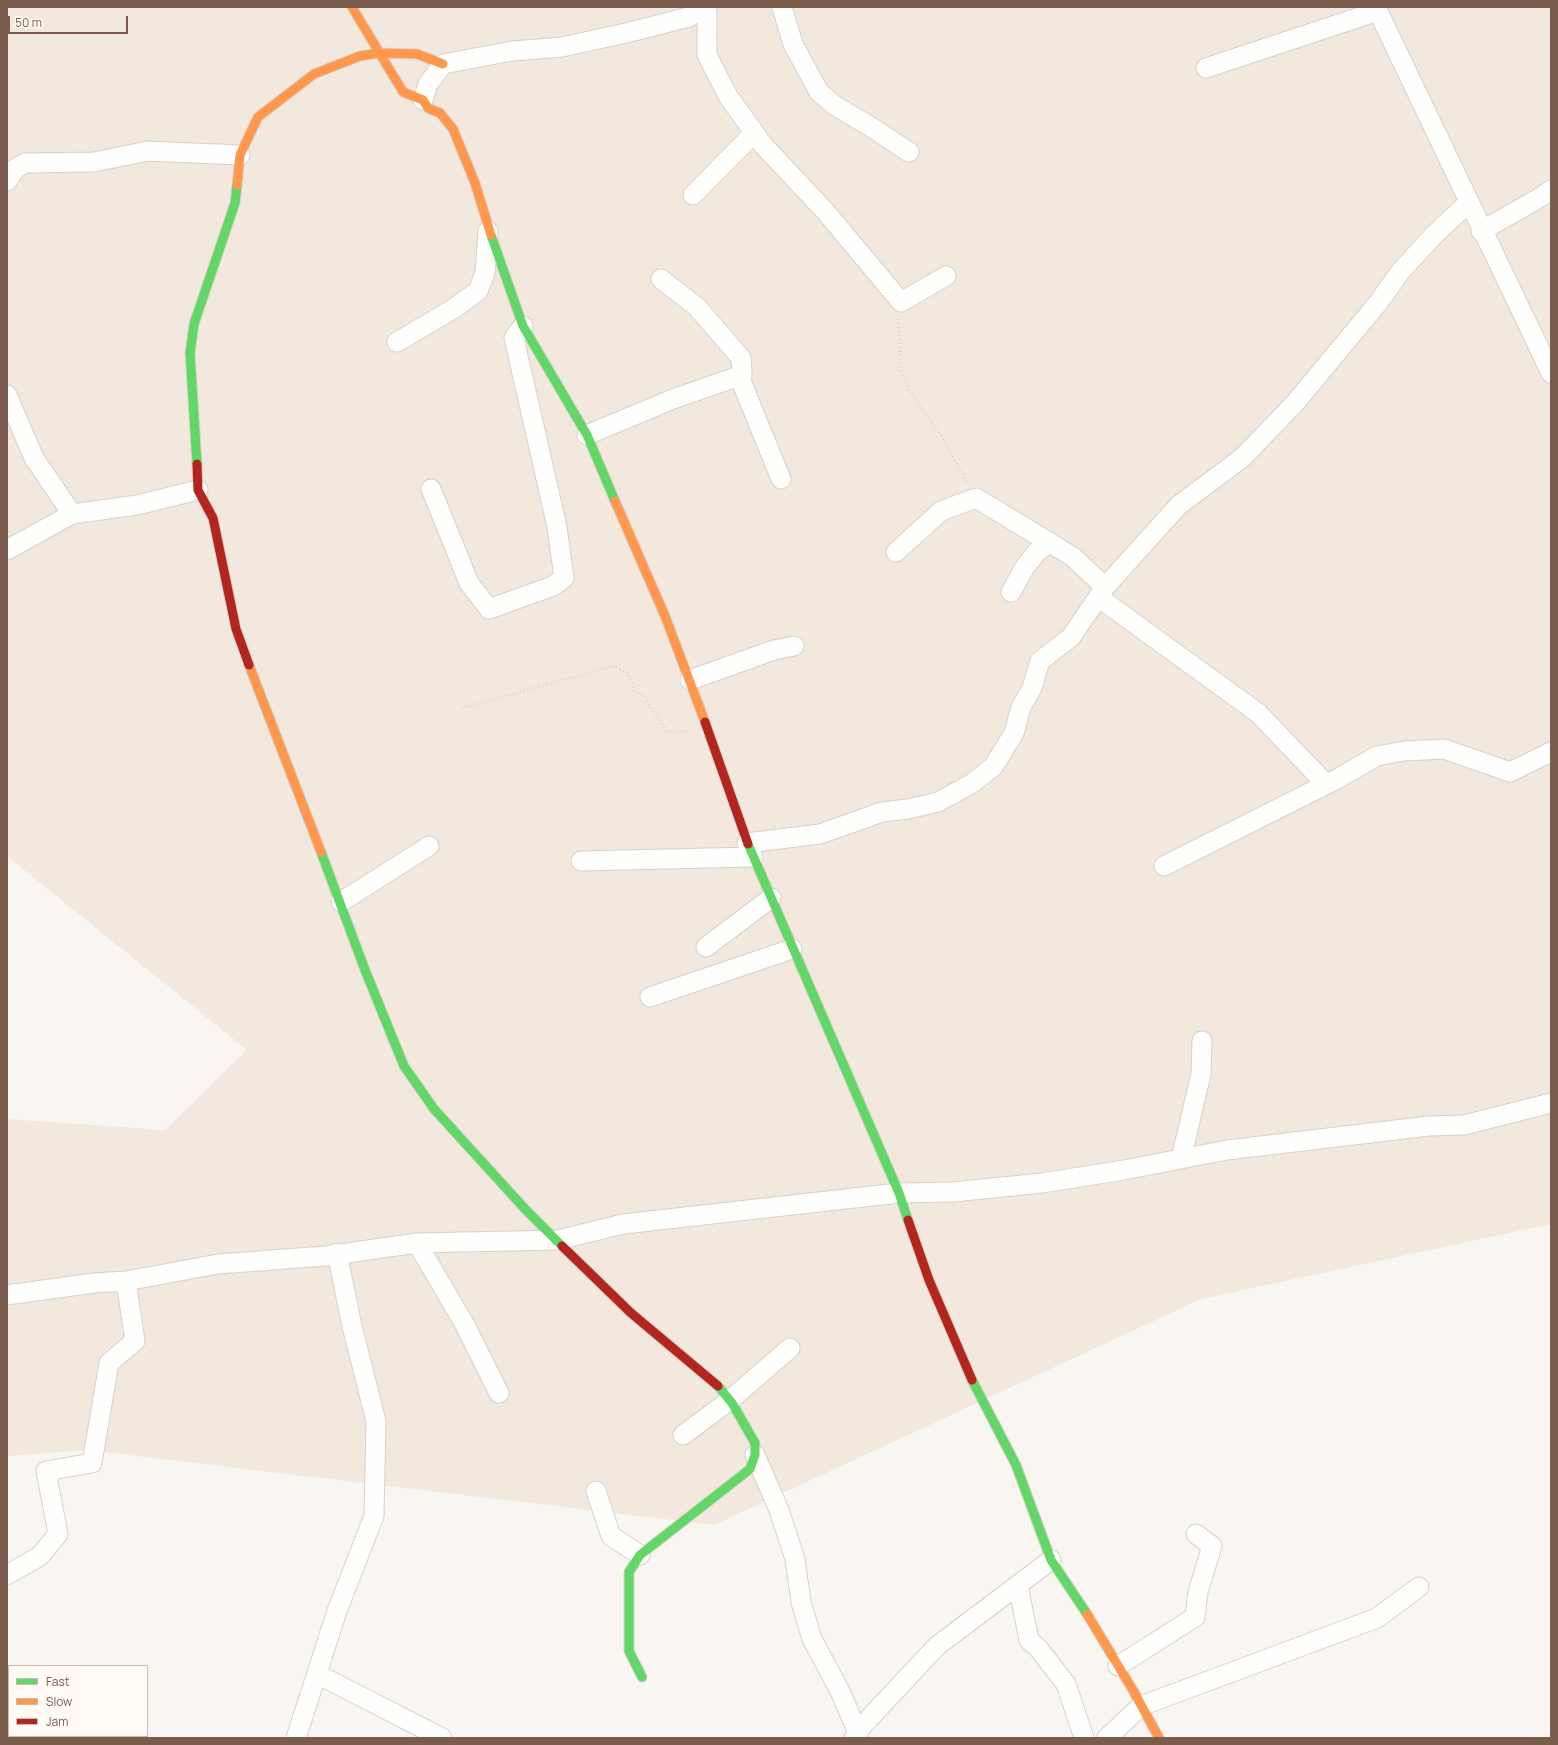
<!DOCTYPE html>
<html>
<head>
<meta charset="utf-8">
<style>
  body { margin:0 }
  #map { position:relative; width:1558px; height:1745px; overflow:hidden; background:#f9f5f0; font-family:Manrope,sans-serif }
  canvas { display:block }
  .frame { position:absolute; inset:0; border:8px solid #7a5c4d; pointer-events:none }
  .legend { position:absolute; left:8px; top:1665px; width:140px; height:72px; box-sizing:border-box; background:#fffaf3; border:1px solid #cabbb1; margin:0; padding:5px 7px; list-style:none; font-size:12px; color:#7a5c4d }
  .legend li { display:flex; align-items:center; gap:8px; height:20px }
  .legend b { width:20px; border:1px solid #cabbb1 }
  .scale { position:absolute; left:8px; top:16px; width:120px; height:18px; box-sizing:border-box; border:2px solid #7a5c4d; border-top:0; padding-left:5px; font-size:12px; line-height:14px; white-space:nowrap; color:#7a5c4d; -webkit-text-stroke:3px #fffaf3; paint-order:stroke }
</style>
</head>
<body>
<div id="map">
<canvas width="1558" height="1745"></canvas>
<div class="frame"></div>
<ul class="legend">
<li><b style="height:5px;background:#63d668"></b>Fast</li>
<li><b style="height:5px;background:#ff974d"></b>Slow</li>
<li><b style="height:5px;background:#b3261e"></b>Jam</li>
</ul>
<div class="scale">50 m</div>
</div>
<script>
const ctx = document.querySelector('canvas').getContext('2d');
ctx.lineJoin = 'round';
function paint(path, color) { ctx.fillStyle = color; ctx.fill(path, 'evenodd'); }
const toPath = rows => new Path2D(rows.map(r => 'M' + r).join(''));
function trace(path, color, width, dash) { ctx.strokeStyle = color; ctx.lineWidth = width; ctx.lineCap = dash ? 'butt' : 'round'; ctx.setLineDash(dash || []); ctx.stroke(path); }
const residential = toPath([
  [7,7,1551,7,1551,1224,1201,1299,714,1525,86,1450,7,1456,7,1119,165,1130,247,1050,7,856]
]);
const path = toPath([
  [898,319,901,370,910,391,942,437,968,483],
  [462,708,614,666,628,673,635,691,645,697,651,710,659,718,667,732,689,731]
]);
const street = toPath([
  [707,7,707,55,728,96,763,145,825,211,901,302,946,276],
  [782,7,793,44,819,92,834,105,871,127,909,152],
  [1376,7,1551,373],
  [1206,68,1378,11],
  [423,100,428,84,443,64,512,51,562,47,626,33,689,17,701,7],
  [7,181,16,168,25,163,94,162,148,151,240,155],
  [693,195,754,133],
  [1481,231,1541,197,1551,190],
  [397,342,453,309,478,291,485,273,488,231],
  [739,376,781,479],
  [7,395,34,458,72,514],
  [587,435,673,399,742,375,741,358,697,307,661,279],
  [431,489,469,583,489,609,553,586,564,578,557,527,514,338,523,326],
  [7,550,72,514,137,505,198,490],
  [896,552,941,511,976,498,1052,544],
  [1011,592,1025,567,1037,552,1046,545,1052,544,1073,557,1105,587],
  [1098,597,1258,713,1326,784],
  [690,680,774,650,794,646],
  [747,843,820,834,882,812,908,809,938,802,971,784,993,767,1014,733,1021,707,1032,688,1040,661,1071,637,1105,587,1179,505,1242,458,1295,403,1378,303,1400,272,1434,235,1468,203],
  [581,861,753,857],
  [1164,866,1337,779,1377,756,1404,751,1444,749,1510,772,1551,752],
  [341,902,429,846],
  [706,947,771,898],
  [650,997,792,949],
  [1181,1159,1201,1074,1202,1041],
  [417,1243,465,1325,499,1393],
  [7,1295,94,1283,126,1281,218,1264,326,1256,417,1243,558,1240,623,1224,899,1193,953,1192,1042,1183,1124,1170,1227,1150,1429,1126,1464,1125,1551,1103],
  [683,1435,730,1400,790,1348],
  [755,1455,779,1510,795,1559,801,1602,812,1639,840,1691,858,1733],
  [596,1491,611,1536,640,1555],
  [7,1575,40,1556,58,1534,46,1471,92,1463,109,1363,135,1341,126,1281],
  [1018,1585,1029,1640,1038,1648,1066,1684,1084,1738],
  [1118,1666,1195,1617,1198,1592,1212,1546,1196,1534],
  [317,1674,442,1738],
  [7,1681,9,1685],
  [36,1736,37,1738],
  [296,1738,337,1611,374,1516,376,1421,352,1326,337,1253],
  [854,1738,862,1726,937,1646,1051,1560],
  [1107,1738,1141,1706,1377,1618,1419,1587]
]);
const fast = toPath([
  [491,235,523,326,587,435,615,501],
  [197,464,190,353,194,324,235,203,237,185],
  [748,844,899,1193,908,1220],
  [321,852,365,970,404,1066,434,1109,526,1210,562,1246],
  [972,1380,1016,1465,1051,1560,1087,1614],
  [642,1677,629,1651,629,1572,640,1555,750,1469,755,1455,755,1443,732,1403,718,1386]
]);
const slow = toPath([
  [352,7,403,92,423,100,428,108,440,113,453,129,475,183,491,235],
  [237,185,240,155,258,117,314,74,360,56,380,53,417,54,443,64],
  [615,501,665,616,705,722],
  [249,665,321,852],
  [1087,1614,1134,1692,1159,1738]
]);
const jam = toPath([
  [197,464,198,490,213,518,236,629,249,665],
  [705,722,748,844],
  [908,1220,929,1280,972,1380],
  [562,1246,631,1313,718,1386]
]);
paint(residential, '#f2e8de');
trace(street, '#d7d1cb', 21);
trace(fast, '#d9d2cb', 11);
trace(slow, '#d9d2cb', 11);
trace(jam, '#d9d2cb', 11);
trace(path, '#dcd5d0', 2.5, [1, 3]);
trace(street, '#fefefd', 19);
trace(fast, '#63d668', 9);
trace(slow, '#ff974d', 9);
trace(jam, '#b3261e', 9);
</script>
</body>
</html>
